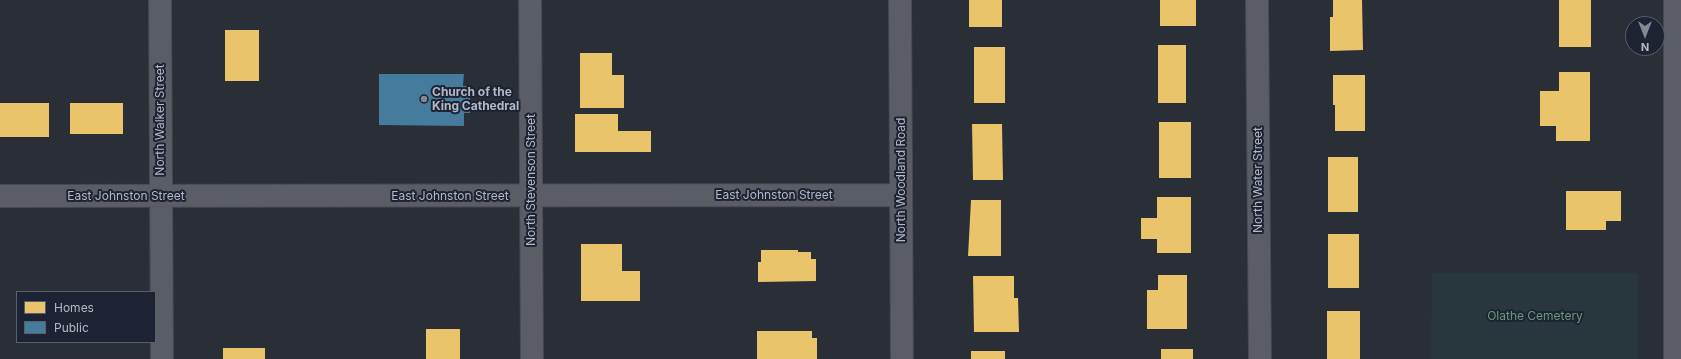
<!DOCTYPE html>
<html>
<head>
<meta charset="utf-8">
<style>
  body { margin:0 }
  #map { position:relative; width:1681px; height:359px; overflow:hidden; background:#2a2e37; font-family:Inter,sans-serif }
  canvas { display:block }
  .legend { position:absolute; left:16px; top:291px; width:140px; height:52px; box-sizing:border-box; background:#1d2332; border:1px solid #595f6e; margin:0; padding:5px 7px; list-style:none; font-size:12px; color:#b4b9c8 }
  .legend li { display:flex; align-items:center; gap:8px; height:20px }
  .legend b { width:20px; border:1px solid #595f6e }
  .north { position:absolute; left:1625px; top:16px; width:40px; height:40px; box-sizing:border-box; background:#1d2332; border:1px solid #595f6e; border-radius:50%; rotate:180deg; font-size:11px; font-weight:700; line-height:16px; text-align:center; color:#b4b9c8 }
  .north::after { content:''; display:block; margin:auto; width:14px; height:18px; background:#848895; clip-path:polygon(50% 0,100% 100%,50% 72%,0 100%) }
</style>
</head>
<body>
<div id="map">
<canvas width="1681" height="359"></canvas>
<ul class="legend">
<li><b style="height:11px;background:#e9c46a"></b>Homes</li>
<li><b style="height:11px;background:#457b9d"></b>Public</li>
</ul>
<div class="north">N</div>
</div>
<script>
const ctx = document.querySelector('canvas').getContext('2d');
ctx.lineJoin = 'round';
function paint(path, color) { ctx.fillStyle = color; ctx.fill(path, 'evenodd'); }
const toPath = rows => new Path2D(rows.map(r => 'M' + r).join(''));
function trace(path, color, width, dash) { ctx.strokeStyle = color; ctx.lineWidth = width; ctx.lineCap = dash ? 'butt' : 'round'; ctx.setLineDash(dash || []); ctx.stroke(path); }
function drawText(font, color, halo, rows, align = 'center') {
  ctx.font = font + ' Inter,sans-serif'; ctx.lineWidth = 4; ctx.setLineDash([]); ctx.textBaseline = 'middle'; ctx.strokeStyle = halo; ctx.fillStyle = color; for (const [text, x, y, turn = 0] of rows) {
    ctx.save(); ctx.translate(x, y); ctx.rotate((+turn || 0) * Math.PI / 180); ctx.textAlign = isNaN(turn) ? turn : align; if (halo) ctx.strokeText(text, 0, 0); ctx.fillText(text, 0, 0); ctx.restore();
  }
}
const green = toPath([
  [1432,273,1638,273,1638,359,1431,359]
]);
const homes = toPath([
  [969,0,1002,0,1002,27,969,27],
  [1160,0,1196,0,1196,26,1160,26],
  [1333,0,1362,0,1363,50,1330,51,1330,17,1333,17],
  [1559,0,1591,0,1591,47,1559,47],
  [225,30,259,30,259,81,225,81],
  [1158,45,1186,45,1186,103,1158,103],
  [974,47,1005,47,1005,103,974,103],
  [580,53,612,53,612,75,624,75,624,108,580,108],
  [1559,72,1590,72,1590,141,1556,141,1556,126,1540,126,1540,91,1559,91],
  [1333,75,1365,75,1365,131,1335,131,1335,105,1333,105],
  [0,103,49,103,49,137,0,137],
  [70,103,123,103,123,134,70,134],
  [575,114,618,114,618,131,651,131,651,152,575,152],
  [1159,122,1191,122,1191,178,1159,178],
  [972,124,1002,124,1003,180,973,180],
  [1328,157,1358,157,1358,212,1328,212],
  [1566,191,1621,191,1621,221,1606,221,1606,230,1566,230],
  [1157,197,1191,197,1191,253,1157,253,1157,239,1141,239,1141,218,1157,218],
  [971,200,1001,200,1001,256,968,256],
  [1328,234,1359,234,1359,288,1328,288],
  [581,244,622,244,622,271,640,271,640,301,581,301],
  [761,250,798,250,798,252,811,252,811,259,816,259,816,281,758,282,758,262,761,262],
  [1158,275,1187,275,1187,329,1147,329,1147,290,1158,290],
  [973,276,1014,276,1014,298,1018,298,1019,332,974,332],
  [1327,311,1360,311,1360,359,1327,359],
  [426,329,460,329,460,359,426,359],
  [757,331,812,331,812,338,817,338,817,359,757,359],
  [223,348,265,348,265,359,223,359],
  [1161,349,1193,349,1193,359,1161,359],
  [971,351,1005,351,1005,359,971,359]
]);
const public = toPath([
  [379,74,464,74,463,86,470,86,470,113,464,113,464,126,379,125]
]);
const street = toPath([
  [160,0,162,359],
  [530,0,532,359],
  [900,0,902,359],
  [1257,0,1260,359],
  [1675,0,1675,359],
  [0,196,901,195]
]);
const markers = [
  [424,99,4,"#848895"]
];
const poiNames = [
  ["Church of the",432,92],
  ["King Cathedral",432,106]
];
const streetNames = [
  ["North Walker Street",160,120,-90],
  ["North Stevenson Street",531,180,-90],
  ["North Woodland Road",901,180,-90],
  ["North Water Street",1258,180,-90],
  ["East Johnston Street",774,195],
  ["East Johnston Street",126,196],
  ["East Johnston Street",450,196]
];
const parkNames = [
  ["Olathe Cemetery",1535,316]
];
paint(green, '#27373d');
paint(homes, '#e9c46a');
paint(public, '#457b9d');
trace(street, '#464950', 24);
trace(street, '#5a5d65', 22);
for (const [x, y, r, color] of markers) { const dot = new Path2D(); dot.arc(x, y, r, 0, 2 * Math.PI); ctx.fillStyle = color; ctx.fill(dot); trace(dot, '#1d2332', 1.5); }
drawText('bold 12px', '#b4b9c8', '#1d2332', poiNames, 'left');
drawText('12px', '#b4b9c8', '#1d2332', streetNames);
drawText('12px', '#6b987b', '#1d2332', parkNames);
</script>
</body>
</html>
